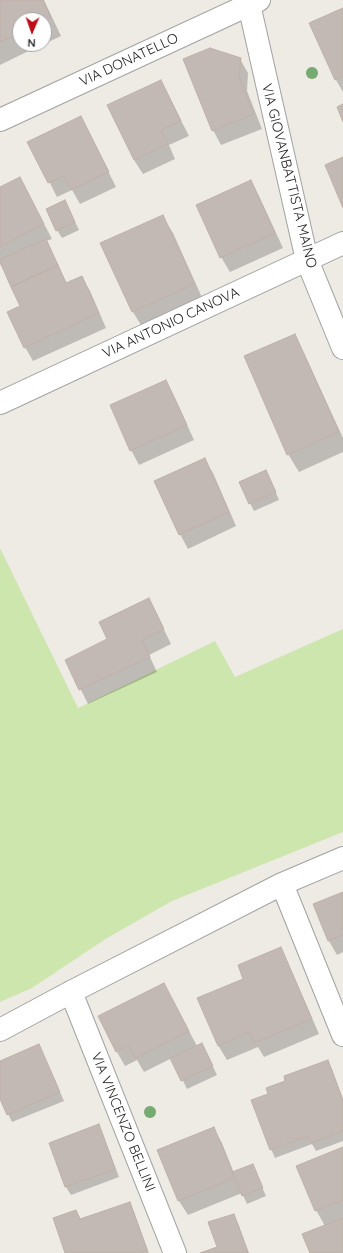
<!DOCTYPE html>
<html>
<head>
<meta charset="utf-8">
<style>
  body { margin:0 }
  #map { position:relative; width:343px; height:1253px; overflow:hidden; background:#eeeae4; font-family:Quicksand,sans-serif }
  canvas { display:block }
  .north { position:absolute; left:12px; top:12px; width:40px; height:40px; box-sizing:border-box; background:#fff; border:1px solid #a5a5a5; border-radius:50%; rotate:182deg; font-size:11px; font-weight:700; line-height:16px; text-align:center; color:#1e1e1e }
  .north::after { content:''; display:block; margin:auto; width:14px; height:18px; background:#bf0c19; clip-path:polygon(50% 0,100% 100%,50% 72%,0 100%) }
</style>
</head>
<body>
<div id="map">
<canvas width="343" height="1253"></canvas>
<div class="north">N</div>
</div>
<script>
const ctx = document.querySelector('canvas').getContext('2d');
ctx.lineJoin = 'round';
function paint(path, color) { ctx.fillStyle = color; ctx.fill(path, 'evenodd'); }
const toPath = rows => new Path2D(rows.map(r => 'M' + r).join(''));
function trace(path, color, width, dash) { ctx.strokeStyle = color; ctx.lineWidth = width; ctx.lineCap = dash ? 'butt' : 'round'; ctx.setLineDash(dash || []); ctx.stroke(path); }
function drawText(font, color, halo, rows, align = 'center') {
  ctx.font = font + ' Quicksand,sans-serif'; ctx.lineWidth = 4; ctx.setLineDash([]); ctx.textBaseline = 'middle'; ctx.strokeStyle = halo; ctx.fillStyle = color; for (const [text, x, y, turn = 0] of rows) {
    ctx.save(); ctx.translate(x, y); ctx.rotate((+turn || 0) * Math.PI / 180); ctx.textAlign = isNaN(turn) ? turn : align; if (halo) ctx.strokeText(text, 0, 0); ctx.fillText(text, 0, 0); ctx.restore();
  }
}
const grass = toPath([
  [0,548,78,708,215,641,235,677,343,629,343,832,172,901,107,938,32,988,0,1002]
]);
const shadow = toPath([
  [0,0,44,0,61,36,44,44,44,20,20,20,20,44,43,44,0,65],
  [343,9,343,92,336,80],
  [240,59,248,73,247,91,262,129,221,145,213,130],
  [161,81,189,136,169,145,175,159,143,174,134,160],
  [81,117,116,187,80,204,72,190,57,197,29,142],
  [20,178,52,239,46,241,67,284,81,277,90,291,106,328,33,361,25,347,22,306,2,264,0,265,0,189],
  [251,182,259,196,283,248,230,272,221,257],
  [69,209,79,230,62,238,57,230],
  [162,216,173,233,204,302,144,330,133,312,102,244],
  [294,335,304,353,343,438,343,452,299,472,288,454],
  [166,381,174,396,194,440,139,465,131,450],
  [204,459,213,473,236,526,188,549,180,534],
  [270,479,279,500,254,511,250,503],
  [149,599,171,644,149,655,157,672,88,704,66,660,109,640],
  [343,893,343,952,337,955,329,941],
  [280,948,288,963,319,1034,264,1057,258,1047,227,1060,218,1045,245,979],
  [164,984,197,1046,202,1044,217,1075,187,1089,172,1058,144,1072,137,1060,125,1066,117,1052],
  [39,1045,64,1101,12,1122,0,1097,0,1062],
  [327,1061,332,1069,343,1099,343,1141,316,1151,312,1144,275,1158,271,1149,269,1094,287,1081],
  [98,1126,103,1134,119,1177,71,1195,66,1187,50,1143],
  [214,1129,222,1143,234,1173,252,1165,266,1196,247,1204,242,1193,188,1215,179,1201,159,1151],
  [343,1148,343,1253,311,1253,325,1226,316,1210],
  [130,1204,134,1212,149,1253,66,1253,76,1211,81,1220],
  [233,1215,238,1223,249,1253,203,1253,218,1248]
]);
const building = toPath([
  [0,0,43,0,51,18,44,21,44,20,20,20,20,33,0,42,0,0],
  [343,8,343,76,335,80,309,23,343,8],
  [210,48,241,58,239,76,254,114,212,131,183,59,210,48],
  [161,80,181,121,161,130,168,144,134,160,107,105,161,80],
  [343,104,343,122,337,107,343,104],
  [81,116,109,172,71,190,64,176,48,183,27,142,81,116],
  [343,157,343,208,325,165,343,157],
  [20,177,44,224,0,247,0,187,20,177],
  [251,180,275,233,220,258,196,205,251,180],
  [65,200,75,222,56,231,46,209,65,200],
  [163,215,195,284,132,312,100,243,163,215],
  [46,239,58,265,11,287,0,262,0,259,46,239],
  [58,265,66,283,82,276,99,313,24,348,7,312,20,306,11,287,58,265],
  [295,334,339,432,287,455,244,356,295,334],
  [166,380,187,425,130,451,110,405,166,380],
  [205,458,229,512,179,535,154,481,205,458],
  [266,470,276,492,249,504,239,482,266,470],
  [149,598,164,629,142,640,150,657,79,690,65,660,107,639,99,622,149,598],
  [343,892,343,935,328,941,313,904,343,892],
  [281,947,312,1019,254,1043,249,1032,218,1046,197,998,243,979,238,965,281,947],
  [164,983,189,1031,135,1058,128,1045,116,1052,98,1016,164,983],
  [202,1043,213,1066,181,1081,170,1058,202,1043],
  [39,1044,60,1092,7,1115,0,1099,0,1061,39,1044],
  [328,1060,343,1101,343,1131,311,1143,308,1136,270,1150,251,1100,268,1094,266,1088,285,1081,284,1076,328,1060],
  [99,1124,115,1169,65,1187,49,1143,99,1124],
  [214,1127,235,1178,178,1201,157,1150,214,1127],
  [343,1147,343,1200,315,1211,296,1166,343,1147],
  [253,1164,263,1188,242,1196,232,1172,253,1164],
  [130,1202,147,1250,139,1253,65,1253,53,1218,76,1210,80,1219,130,1202],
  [234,1214,248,1253,200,1253,217,1247,208,1222,234,1214],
  [343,1218,343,1253,310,1253,302,1234,343,1218]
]);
const minor = toPath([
  [248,0,307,260,343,348],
  [0,120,259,0],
  [0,403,343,243],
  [282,884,343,1035],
  [71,992,175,1253],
  [0,1030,71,992,282,884,343,858]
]);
const trees = [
  [312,73],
  [150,1112]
];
const streetNames = [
  ["VIA DONATELLO",129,60,-25],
  ["VIA GIOVANBATTISTA MAINO",289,176,76],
  ["VIA ANTONIO CANOVA",171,323,-25],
  ["VIA VINCENZO BELLINI",123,1122,68]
];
paint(grass, '#cde6ad');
paint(shadow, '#0003');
paint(building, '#c2b9b4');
trace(building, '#bfb0a7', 1);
trace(minor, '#a2a2a2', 24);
trace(minor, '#fff', 22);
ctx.fillStyle = '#75aa70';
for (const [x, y] of trees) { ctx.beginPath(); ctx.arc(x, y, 6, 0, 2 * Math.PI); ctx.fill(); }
drawText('14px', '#1e1e1e', '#fff', streetNames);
</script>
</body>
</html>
